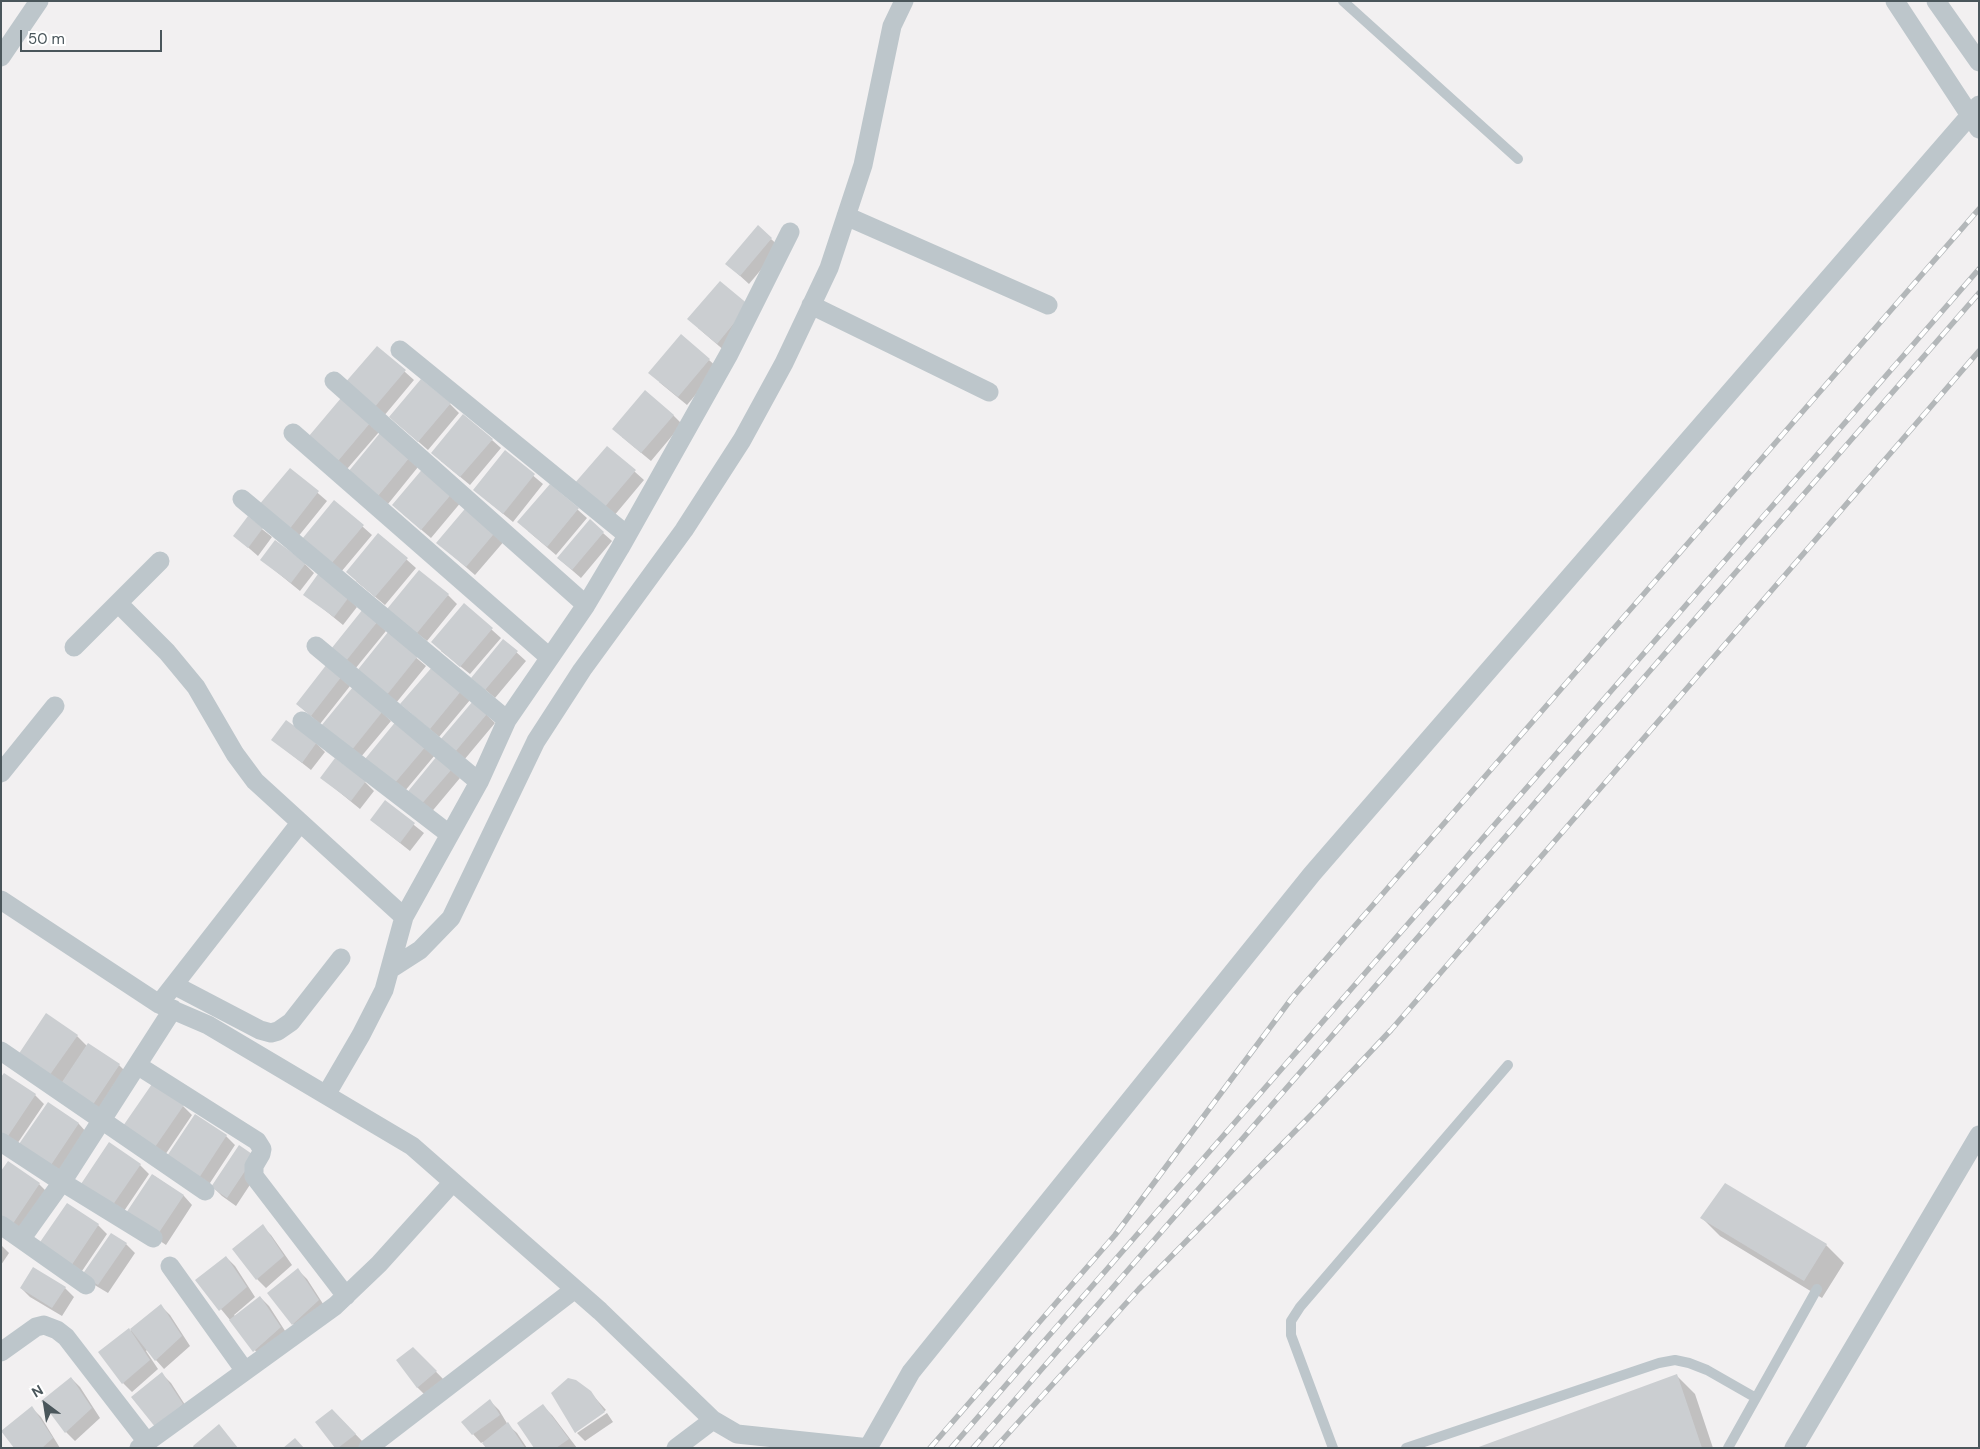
<!DOCTYPE html>
<html>
<head>
<meta charset="utf-8">
<style>
  body { margin:0 }
  #map { position:relative; width:1980px; height:1449px; overflow:hidden; background:#f2f0f1; font-family:"DM Sans",sans-serif }
  canvas { display:block }
  .frame { position:absolute; inset:0; border:2px solid #4a565b; pointer-events:none }
  .north { position:absolute; left:20px; top:1379px; width:50px; height:50px; -webkit-text-stroke:4px #fff; paint-order:stroke; rotate:329deg; font-size:14px; font-weight:700; line-height:20px; text-align:center; color:#4a565b }
  .north::after { content:''; display:block; margin:auto; width:18px; height:22px; background:#4a565b; clip-path:polygon(50% 0,100% 100%,50% 72%,0 100%) }
  .scale { position:absolute; left:20px; top:30px; width:142px; height:22px; box-sizing:border-box; border:2px solid #4a565b; border-top:0; padding-left:6px; font-size:15px; line-height:18px; white-space:nowrap; color:#4a565b; -webkit-text-stroke:4px #fff; paint-order:stroke }
</style>
</head>
<body>
<div id="map">
<canvas width="1980" height="1449"></canvas>
<div class="frame"></div>
<div class="north">N</div>
<div class="scale">50 m</div>
</div>
<script>
const ctx = document.querySelector('canvas').getContext('2d');
ctx.lineJoin = 'round';
function paint(path, color) { ctx.fillStyle = color; ctx.fill(path, 'evenodd'); }
const toPath = rows => new Path2D(rows.map(r => 'M' + r).join(''));
function trace(path, color, width, dash) { ctx.strokeStyle = color; ctx.lineWidth = width; ctx.lineCap = dash ? 'butt' : 'round'; ctx.setLineDash(dash || []); ctx.stroke(path); }
const shadow = toPath([
  [771,239,780,247,749,284,727,264],
  [748,306,726,352,698,328],
  [377,347,414,380,383,417,355,393],
  [709,360,718,368,687,405,659,382],
  [341,399,379,432,347,469,319,445],
  [450,404,459,413,428,450,390,417],
  [673,415,682,424,651,461,622,437],
  [380,435,418,467,388,504,359,481],
  [492,440,501,448,470,485,441,461],
  [607,447,644,480,613,517,576,484],
  [505,452,543,484,513,522,484,498],
  [425,468,462,501,431,538,403,514],
  [290,469,327,501,297,538,269,515],
  [550,485,587,518,556,555,528,531],
  [335,502,372,535,341,572,312,548],
  [469,506,506,539,475,575,438,543],
  [248,518,272,537,258,556,235,536],
  [603,533,612,541,581,578,558,558],
  [379,535,416,568,385,605,356,581],
  [262,560,305,564,314,573,300,591],
  [305,594,348,598,357,607,343,625],
  [448,595,457,604,427,641,397,618],
  [464,605,501,638,470,674,441,651],
  [377,622,386,631,355,669,341,658],
  [388,634,426,666,396,703,367,680],
  [504,641,526,661,495,698,481,686],
  [328,666,350,686,320,724,297,704],
  [433,667,470,700,439,737,411,713],
  [382,712,391,721,360,758,332,735],
  [486,714,495,723,464,760,450,748],
  [398,722,435,755,404,792,375,768],
  [273,740,316,743,325,752,311,770],
  [451,769,460,778,429,815,415,803],
  [322,778,365,782,374,791,360,809],
  [385,802,424,833,410,851,371,820],
  [77,1036,87,1046,119,1065,128,1074,101,1114,28,1064],
  [5,1075,35,1095,44,1104,17,1144,1,1133,1,1080],
  [48,1104,79,1124,87,1133,60,1173,30,1153],
  [183,1106,192,1115,165,1155,125,1126],
  [226,1136,235,1145,208,1186,168,1156],
  [239,1147,263,1165,236,1206,222,1196,213,1187],
  [140,1165,149,1174,122,1214,82,1184],
  [153,1175,184,1196,192,1205,166,1245,135,1224],
  [39,1184,48,1193,21,1232,1,1219],
  [1702,1218,1826,1245,1844,1263,1822,1298,1720,1236],
  [98,1225,107,1234,80,1274,49,1254],
  [262,1226,271,1235,292,1265,266,1288,257,1279],
  [126,1244,135,1253,108,1293,93,1284],
  [1,1245,9,1253,1,1265],
  [226,1257,235,1266,255,1297,234,1315,236,1317,260,1297,269,1306,289,1337,263,1360,197,1280],
  [298,1270,307,1279,327,1310,301,1333,293,1324],
  [21,1288,65,1288,74,1297,62,1316,30,1297],
  [161,1306,170,1315,190,1346,164,1369,147,1350,146,1351,158,1369,132,1392,123,1383,130,1331],
  [413,1348,445,1381,426,1396,417,1387],
  [162,1374,171,1383,191,1414,156,1428],
  [1677,1376,1695,1394,1713,1448,1479,1448],
  [71,1378,80,1387,100,1418,75,1441,66,1432],
  [590,1392,606,1410,576,1431,576,1433,553,1393],
  [490,1401,499,1410,508,1425,517,1433,527,1448,487,1448,483,1442,481,1443,473,1434],
  [543,1406,552,1415,577,1448,536,1448],
  [32,1408,41,1417,60,1448,15,1448],
  [332,1410,364,1443,358,1448,336,1448],
  [607,1413,613,1422,585,1441,577,1433]
]);
const building = toPath([
  [758,225,772,238,740,276,725,264],
  [720,281,749,305,717,344,687,319],
  [681,334,710,359,678,397,648,373],
  [377,346,406,370,373,409,344,384],
  [421,379,451,403,418,442,389,417],
  [645,390,674,415,641,453,612,429],
  [341,398,371,422,338,461,309,436],
  [463,414,493,439,460,477,431,453],
  [380,433,410,457,378,496,348,472],
  [607,446,636,470,603,509,574,484],
  [505,450,535,474,503,514,473,490],
  [425,466,454,491,421,530,392,505],
  [290,468,319,491,288,531,258,506],
  [550,484,579,508,547,547,517,522],
  [334,500,364,525,331,564,302,539],
  [469,504,498,529,466,567,436,543],
  [248,516,263,528,248,548,233,536],
  [590,519,604,532,572,570,557,558],
  [378,533,408,558,375,597,346,572],
  [275,540,306,563,291,583,260,560],
  [419,570,449,594,417,633,387,609],
  [318,574,349,597,334,617,303,595],
  [464,603,493,628,460,667,431,642],
  [363,609,378,621,346,661,331,649],
  [388,632,418,656,386,696,356,672],
  [503,639,518,651,485,690,471,678],
  [327,664,342,676,311,716,296,704],
  [433,666,462,690,430,729,400,704],
  [353,687,383,711,351,751,321,726],
  [473,701,487,714,455,752,440,740],
  [286,720,317,742,302,763,271,740],
  [397,720,427,745,394,784,365,759],
  [437,756,452,769,419,807,405,795],
  [335,758,366,781,351,801,320,778],
  [385,800,415,823,400,843,370,820],
  [46,1013,78,1035,49,1076,18,1055],
  [88,1043,120,1064,92,1106,60,1085],
  [4,1073,36,1094,8,1136,1,1132,1,1077],
  [152,1084,184,1105,155,1147,123,1126],
  [48,1102,79,1123,51,1165,19,1144],
  [195,1114,227,1135,199,1178,167,1156],
  [109,1142,141,1164,112,1206,81,1184],
  [239,1145,255,1156,227,1198,211,1187],
  [8,1161,40,1183,12,1225,1,1218,1,1171],
  [152,1174,184,1195,156,1237,124,1216],
  [1725,1183,1827,1244,1804,1281,1700,1218],
  [67,1203,99,1224,71,1266,38,1245],
  [263,1224,284,1256,256,1280,232,1249],
  [111,1233,127,1243,98,1285,82,1275],
  [226,1256,247,1287,219,1311,195,1280],
  [33,1267,66,1287,52,1308,20,1288],
  [298,1268,319,1300,292,1325,267,1293],
  [260,1296,281,1327,253,1352,229,1320],
  [161,1304,182,1336,155,1361,130,1329],
  [129,1328,150,1360,122,1384,98,1352],
  [413,1347,437,1371,417,1388,396,1360],
  [162,1372,183,1404,156,1428,131,1397],
  [1677,1374,1702,1448,1476,1448],
  [71,1377,92,1408,65,1433,41,1401],
  [568,1378,576,1380,591,1391,605,1412,575,1433,551,1393],
  [490,1399,500,1415,472,1435,461,1422],
  [543,1404,569,1439,556,1448,534,1448,517,1423],
  [32,1406,53,1438,42,1448,14,1448,1,1431],
  [332,1409,356,1434,338,1448,335,1448,315,1422],
  [508,1422,525,1448,486,1448,482,1443],
  [219,1424,238,1448,194,1448,193,1446],
  [295,1438,304,1448,283,1448]
]);
const lane = toPath([
  [1343,1,1518,159],
  [1333,1448,1291,1335,1291,1321,1300,1307,1508,1065],
  [1406,1448,1659,1363,1675,1360,1689,1363,1707,1370,1756,1398],
  [1728,1448,1817,1289]
]);
const street = toPath([
  [1895,1,1979,129],
  [1936,1,1979,62],
  [1,57,39,1],
  [846,216,1048,305],
  [811,305,989,392],
  [400,350,627,535],
  [334,381,586,605],
  [293,433,549,657],
  [242,499,507,720],
  [119,604,167,652,196,687,235,754,255,781,404,917],
  [316,646,479,782],
  [74,647,160,561],
  [302,721,449,834],
  [1,773,55,706],
  [1,900,159,1004,208,1025,412,1146,600,1311,713,1420,737,1434,870,1448],
  [392,968,420,950,451,918,536,741,582,670,684,530,742,440,784,363,829,268,863,165,892,26,904,1],
  [174,985,260,1030,271,1033,278,1031,291,1022,341,958],
  [159,1004,300,823],
  [1,1051,205,1191],
  [137,1065,257,1141,262,1149,261,1154,254,1166,254,1176,346,1296],
  [326,1095,361,1035,384,990,404,917,479,782,507,720,586,605,620,548,729,354,790,232],
  [1,1142,62,1182,153,1238],
  [1,1225,86,1285],
  [22,1238,62,1182,173,1009],
  [170,1266,245,1371],
  [1,1352,36,1327,44,1325,57,1330,66,1337,147,1442],
  [139,1448,335,1306,379,1264,453,1182],
  [368,1448,575,1289],
  [676,1448,713,1420],
  [868,1448,911,1372,1312,874,1979,105],
  [1794,1448,1979,1135]
]);
const rail = toPath([
  [930,1448,1115,1235,1292,998,1979,209],
  [951,1448,1979,269],
  [973,1448,1979,293],
  [995,1448,1139,1289,1313,1113,1391,1030,1979,351]
]);
paint(shadow, '#0003');
paint(building, '#cbced1');
trace(lane, '#bdc6cb', 10);
trace(street, '#bdc6cb', 19);
trace(rail, '#b3b7b9', 5.5);
trace(rail, '#fff', 4, [11]);
</script>
</body>
</html>
